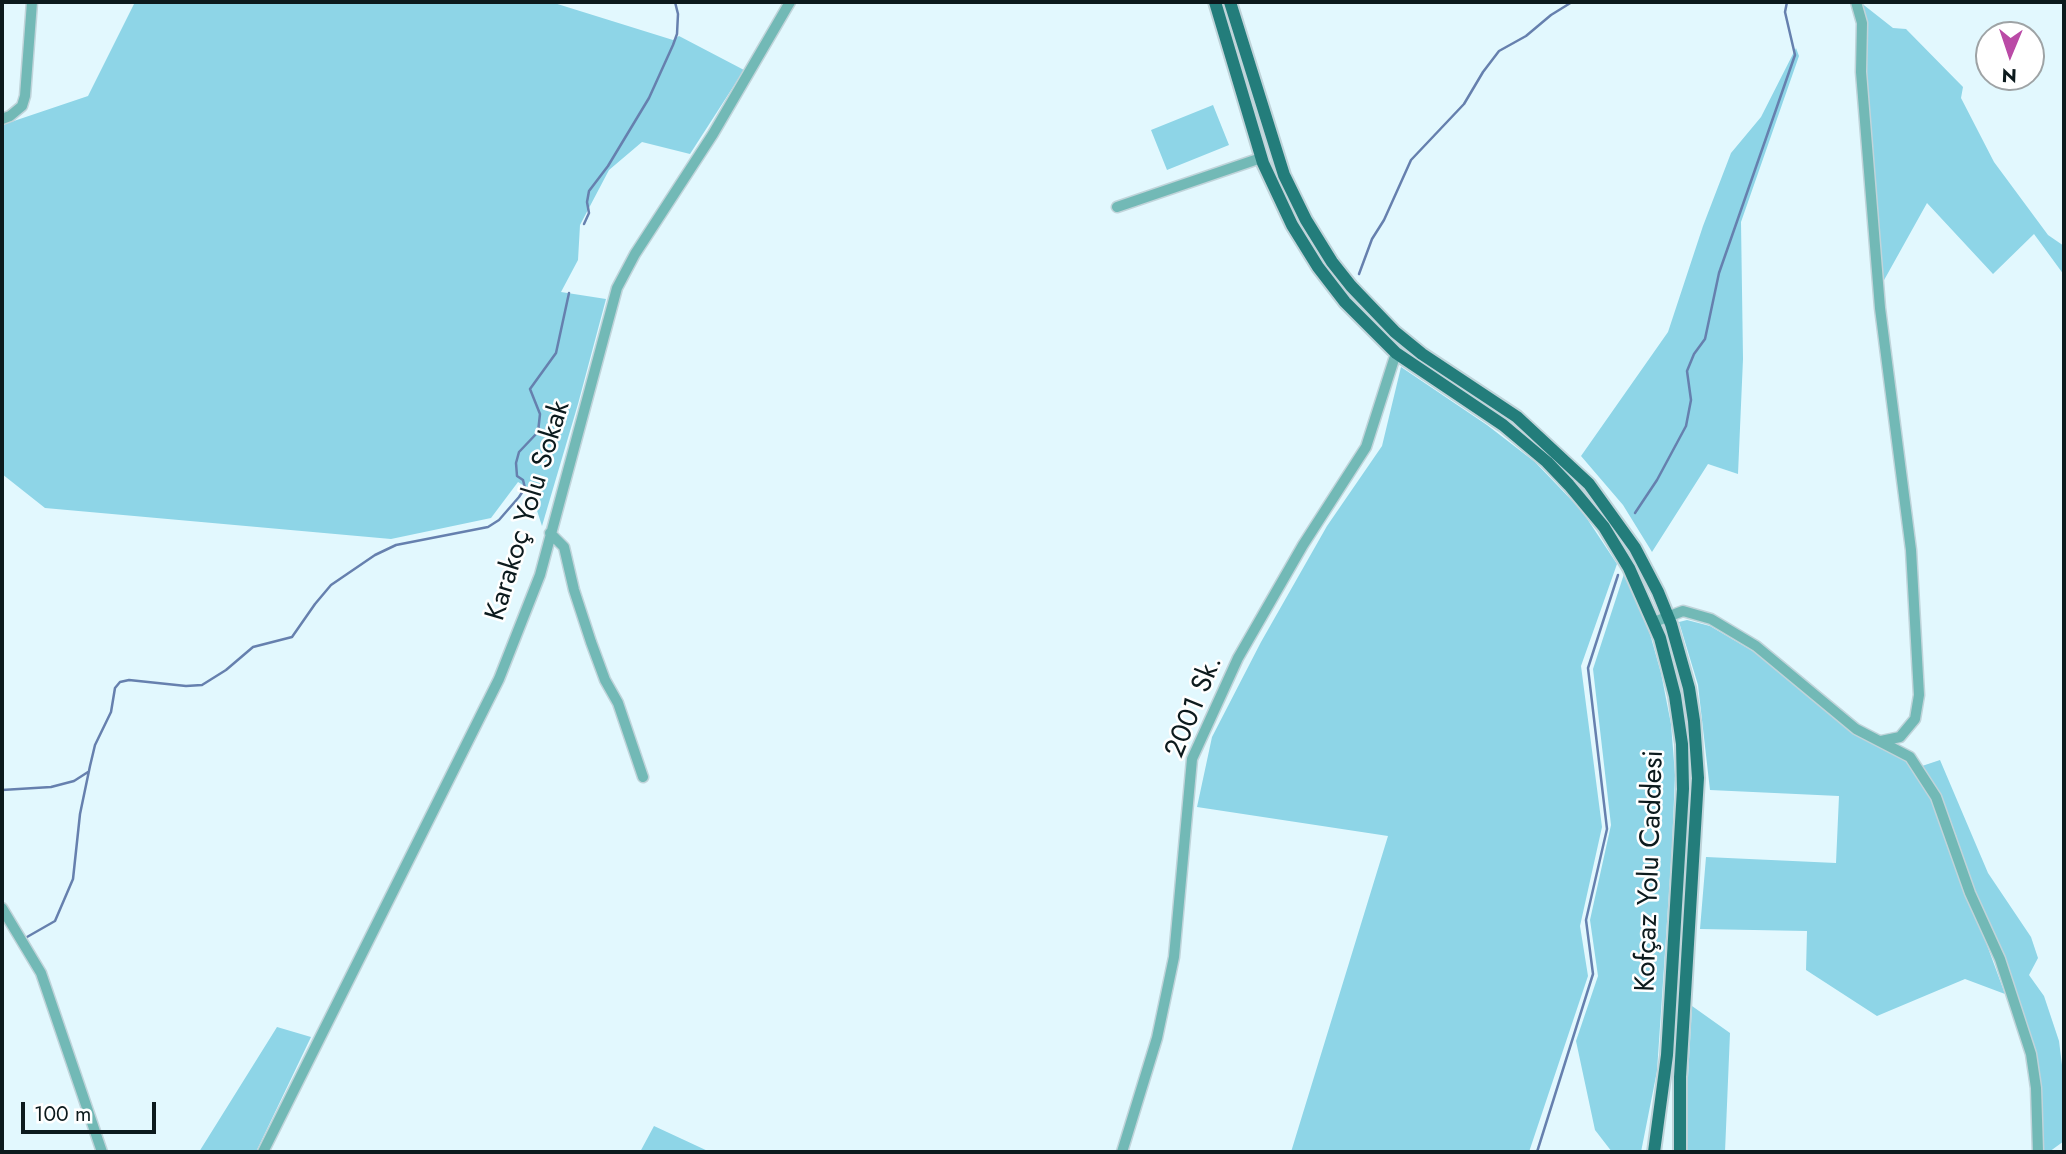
<!DOCTYPE html>
<html>
<head>
<meta charset="utf-8">
<style>
  body { margin:0 }
  #map { position:relative; width:2066px; height:1154px; overflow:hidden; background:#e2f8fe; font-family:Jost,sans-serif }
  canvas { display:block }
  .frame { position:absolute; inset:0; border:4px solid #0c1a1d; pointer-events:none }
  .north { position:absolute; left:1975px; top:21px; width:70px; height:70px; box-sizing:border-box; background:#fff; border:2px solid #9ea3a5; border-radius:50%; rotate:182deg; font-size:19px; font-weight:700; line-height:28px; text-align:center; color:#0c1a1d }
  .north::after { content:''; display:block; margin:auto; width:24px; height:32px; background:#ba4aa6; clip-path:polygon(50% 0,100% 100%,50% 72%,0 100%) }
  .scale { position:absolute; left:21px; top:1102px; width:135px; height:32px; box-sizing:border-box; border:4px solid #0c1a1d; border-top:0; padding-left:9px; font-size:21px; line-height:24px; white-space:nowrap; color:#0c1a1d; -webkit-text-stroke:5px #fff; paint-order:stroke }
</style>
</head>
<body>
<div id="map">
<canvas width="2066" height="1154"></canvas>
<div class="frame"></div>
<div class="north">N</div>
<div class="scale">100 m</div>
</div>
<script>
const ctx = document.querySelector('canvas').getContext('2d');
ctx.lineJoin = 'round';
function paint(path, color) { ctx.fillStyle = color; ctx.fill(path, 'evenodd'); }
const toPath = rows => new Path2D(rows.map(r => 'M' + r).join(''));
function trace(path, color, width, dash) { ctx.strokeStyle = color; ctx.lineWidth = width; ctx.lineCap = dash ? 'butt' : 'round'; ctx.setLineDash(dash || []); ctx.stroke(path); }
function drawText(font, color, halo, rows, align = 'center') {
  ctx.font = font + ' Jost,sans-serif'; ctx.lineWidth = 5; ctx.setLineDash([]); ctx.textBaseline = 'middle'; ctx.strokeStyle = halo; ctx.fillStyle = color; for (const [text, x, y, turn = 0] of rows) {
    ctx.save(); ctx.translate(x, y); ctx.rotate((+turn || 0) * Math.PI / 180); ctx.textAlign = isNaN(turn) ? turn : align; if (halo) ctx.strokeText(text, 0, 0); ctx.fillText(text, 0, 0); ctx.restore();
  }
}
const green = toPath([
  [135,2,551,2,673,40,679,36,744,70,690,154,642,142,609,170,580,225,578,260,561,292,606,299,578,404,542,526,530,489,518,482,491,518,391,539,45,508,2,474,2,125,88,96],
  [1860,2,1893,28,1906,29,1963,87,1961,98,1994,162,2048,235,2064,246,2064,275,2034,234,1993,274,1927,203,1883,282],
  [1796,48,1799,56,1741,222,1743,359,1738,474,1708,464,1652,552,1623,505,1581,456,1668,332,1703,226,1731,153,1761,117],
  [1213,105,1229,145,1167,170,1151,130],
  [1401,367,1487,425,1535,462,1582,511,1617,564,1581,666,1602,827,1580,926,1588,976,1529,1152,1291,1152,1388,836,1197,807,1212,737,1261,642,1327,526,1382,446],
  [1624,574,1650,634,1661,673,1671,724,1675,775,1672,847,1657,1071,1641,1152,1612,1152,1595,1130,1576,1041,1598,976,1590,920,1611,825,1593,669],
  [1687,620,1710,626,1756,653,1853,731,1907,759,1933,798,2005,994,1965,979,1877,1016,1806,970,1807,931,1700,929,1706,857,1836,863,1839,796,1710,790,1698,685,1679,622],
  [1940,760,1988,873,2031,937,2038,958,2029,975,2044,996,2059,1041,2064,1081,2064,1141,2049,1152,2043,1152,2040,1088,1972,891,1956,835,1939,797,1919,767],
  [1692,1006,1730,1033,1725,1152,1688,1152,1688,1077],
  [277,1027,311,1037,256,1152,199,1152],
  [654,1126,710,1152,640,1152]
]);
const stream = toPath([
  [584,224,589,213,587,202,589,191,608,166,649,98,673,45,677,34,678,14,675,2],
  [1359,274,1372,239,1384,220,1411,160,1464,104,1483,72,1499,51,1526,36,1551,15,1572,2],
  [1635,513,1657,480,1686,426,1691,400,1687,371,1694,354,1705,339,1719,273,1795,55,1785,12,1787,2],
  [2,790,51,787,74,781,88,772],
  [27,937,55,921,73,879,80,814,90,766,95,745,111,712,115,688,120,682,129,680,186,686,202,685,226,670,253,647,292,637,315,604,331,585,375,555,396,545,488,527,499,520,519,497,525,488,523,480,517,476,516,463,519,452,538,432,540,414,530,389,556,353,569,293],
  [1537,1152,1593,974,1586,920,1607,829,1588,668,1618,575]
]);
const minor = toPath([
  [1856,2,1862,23,1861,72,1880,308,1911,550,1919,695,1915,719,1900,737,1881,741],
  [2,119,10,116,22,106,25,96,32,2],
  [1117,207,1261,158],
  [550,533,564,547,574,590,591,642,605,680,618,703,643,777],
  [1654,622,1683,611,1711,619,1756,646,1856,729,1910,757,1936,797,1970,893,2000,959,2031,1054,2036,1088,2038,1152],
  [2,908,41,973,102,1152],
  [263,1152,499,679,540,575,617,288,635,254,713,134,790,2],
  [1122,1152,1157,1038,1174,957,1192,759,1238,658,1303,545,1366,447,1396,353]
]);
const major = toPath([
  [1215,2,1263,163,1292,225,1318,267,1345,302,1396,353,1503,425,1547,462,1569,485,1604,527,1629,568,1660,638,1675,696,1682,744,1683,789,1667,1055,1654,1152],
  [1230,2,1284,175,1306,220,1332,262,1351,286,1395,332,1422,354,1517,417,1589,484,1635,548,1658,592,1671,624,1689,688,1694,721,1698,778,1680,1077,1680,1152]
]);
const streetNames = [
  ["Karakoç Yolu Sokak",529,511,-73],
  ["2001 Sk.",1195,707,-68],
  ["Kofçaz Yolu Caddesi",1651,871,-88]
];
paint(green, '#8ed5e7');
trace(stream, '#6680ae', 2.5);
trace(minor, '#c0d4da', 13);
trace(major, '#c0d4da', 16);
trace(minor, '#72b9b6', 10);
trace(major, '#237d7b', 12);
drawText('28px', '#0c1a1d', '#fff', streetNames);
</script>
</body>
</html>
